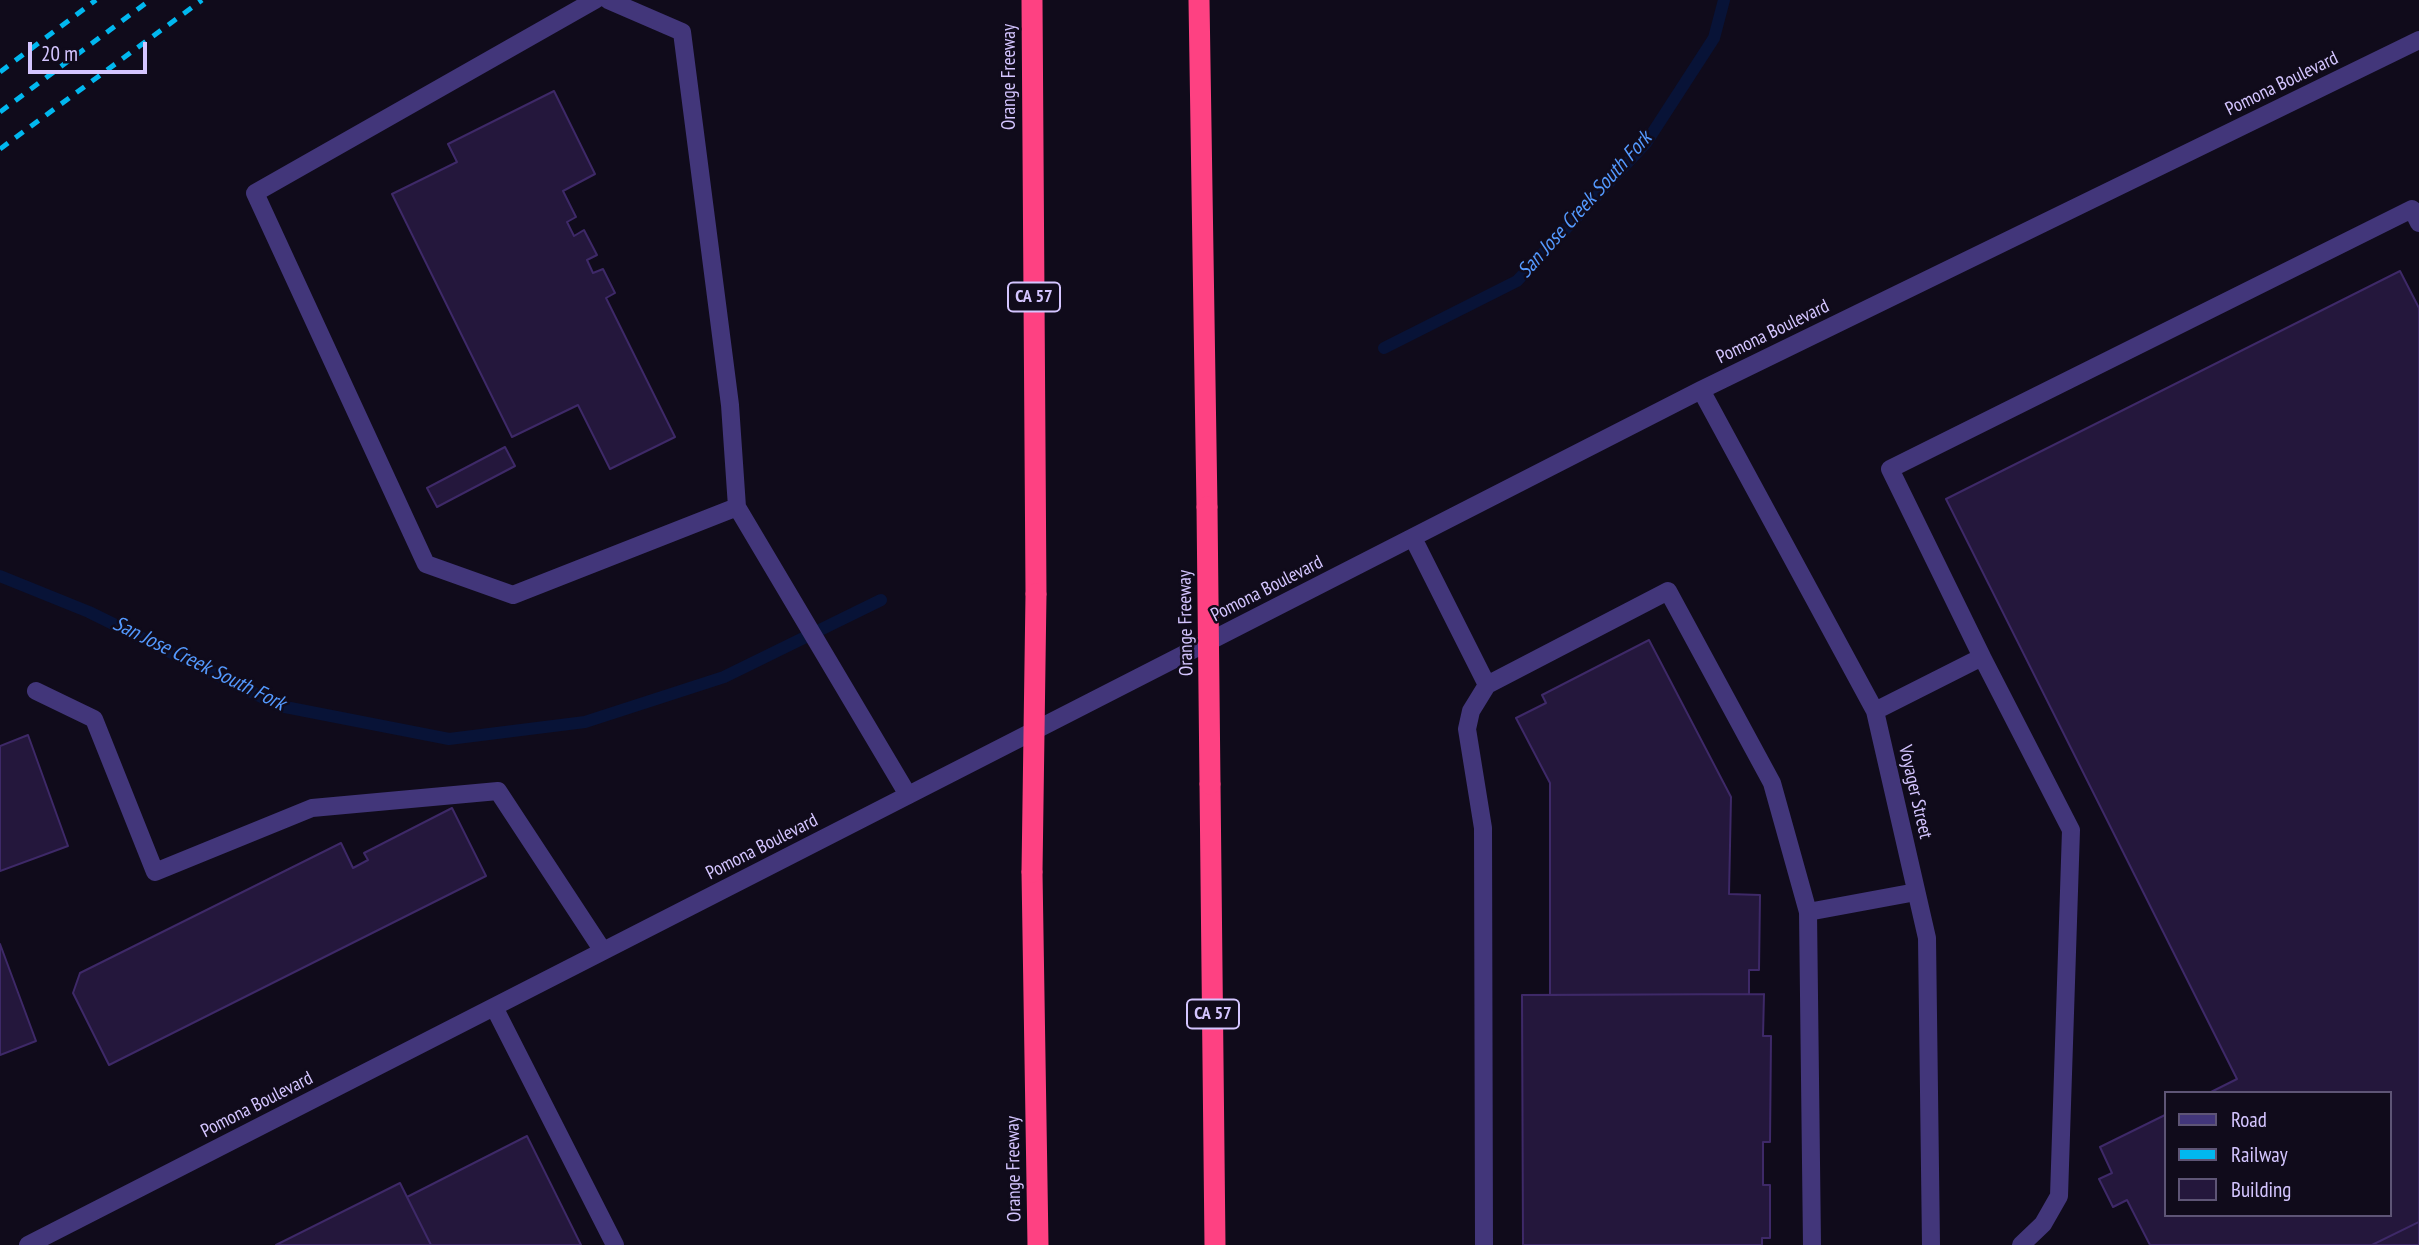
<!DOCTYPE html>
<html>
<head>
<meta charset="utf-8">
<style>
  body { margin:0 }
  #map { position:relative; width:2419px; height:1245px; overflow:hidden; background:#100b1b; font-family:"PT Sans Narrow",sans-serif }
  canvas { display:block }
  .legend { position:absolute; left:2164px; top:1091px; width:228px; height:126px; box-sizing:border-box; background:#100b1b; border:2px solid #5e5576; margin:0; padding:9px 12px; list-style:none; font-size:21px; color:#d4c5ff }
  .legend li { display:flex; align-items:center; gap:14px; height:35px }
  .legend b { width:35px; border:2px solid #5e5576 }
  .scale { position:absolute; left:28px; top:42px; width:119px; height:32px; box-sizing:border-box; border:4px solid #d4c5ff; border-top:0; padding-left:9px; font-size:21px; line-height:24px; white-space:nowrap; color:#d4c5ff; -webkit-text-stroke:5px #100b1b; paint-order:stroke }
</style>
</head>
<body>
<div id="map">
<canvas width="2419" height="1245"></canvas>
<ul class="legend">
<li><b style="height:9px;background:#42367a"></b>Road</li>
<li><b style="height:9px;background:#01b8ef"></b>Railway</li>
<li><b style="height:19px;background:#24173c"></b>Building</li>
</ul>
<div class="scale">20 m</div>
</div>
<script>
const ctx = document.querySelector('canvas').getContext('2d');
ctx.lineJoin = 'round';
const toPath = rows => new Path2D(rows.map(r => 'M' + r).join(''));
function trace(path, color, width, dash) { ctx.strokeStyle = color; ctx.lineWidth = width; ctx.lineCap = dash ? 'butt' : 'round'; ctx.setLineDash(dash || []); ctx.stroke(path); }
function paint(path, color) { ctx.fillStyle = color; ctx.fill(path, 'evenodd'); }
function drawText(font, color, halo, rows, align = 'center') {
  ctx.font = font + ' "PT Sans Narrow",sans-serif'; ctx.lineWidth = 5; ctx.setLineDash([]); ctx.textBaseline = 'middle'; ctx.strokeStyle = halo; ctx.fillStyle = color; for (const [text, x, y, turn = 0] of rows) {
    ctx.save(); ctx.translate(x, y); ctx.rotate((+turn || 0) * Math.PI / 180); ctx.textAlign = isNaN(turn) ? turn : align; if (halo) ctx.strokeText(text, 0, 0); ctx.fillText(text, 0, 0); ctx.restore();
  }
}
const stream = toPath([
  [1384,348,1517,281,1646,143,1714,38,1724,0],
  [0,576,89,612,280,706,449,739,585,722,724,677,881,600]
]);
const building = toPath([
  [554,91,595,174,563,191,576,217,567,222,574,236,584,230,597,255,587,260,593,273,603,269,615,293,606,298,675,437,610,469,578,405,512,437,392,194,457,162,448,144,554,91],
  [2400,271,2419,308,2419,1222,2372,1245,2150,1245,2127,1200,2113,1207,2099,1179,2112,1173,2100,1147,2165,1115,2165,1215,2389,1215,2389,1093,2209,1093,2237,1079,1946,499,2400,271],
  [505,447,515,466,437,507,427,488,505,447],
  [1649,640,1731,797,1729,894,1760,895,1759,970,1749,970,1749,994,1550,995,1550,783,1516,718,1546,703,1542,695,1649,640],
  [28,735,68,846,0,871,0,746,28,735],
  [452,808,486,876,109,1065,73,993,80,973,341,843,353,868,368,860,364,853,452,808],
  [0,944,36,1041,0,1055,0,944],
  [1764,994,1763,1036,1771,1036,1770,1142,1763,1142,1763,1185,1770,1185,1770,1238,1762,1238,1762,1245,1523,1245,1522,995,1764,994],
  [527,1136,581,1245,431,1245,407,1197,527,1136],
  [400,1183,431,1245,276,1245,400,1183],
  [2419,1222,2419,1245,2372,1245,2419,1222]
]);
const minor = toPath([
  [595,0,255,193,426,564,513,595,737,507],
  [608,0,682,32,730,405,737,507,908,795],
  [1701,390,1875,711,1927,938,1931,1245],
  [1413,538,1487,685,1668,591,1772,783,1808,912,1812,1245],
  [1982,657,2071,830,2059,1196,2043,1224,2021,1245],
  [36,691,94,719,155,872,312,808,498,791,603,951],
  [1875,711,1982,657,1890,469,2412,209,2419,223],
  [1808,912,1916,892],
  [494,1007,615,1245],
  [28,1245,1701,390,2419,40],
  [1484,1245,1483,828,1467,729,1471,711,1487,685]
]);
const highway = toPath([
  [1032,0,1036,594],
  [1199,0,1207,507],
  [1210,784,1215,1245],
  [1032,872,1038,1245]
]);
const rail = toPath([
  [0,72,96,0],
  [0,112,150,0],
  [0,149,202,0]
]);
const highwayBridge = toPath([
  [1207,507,1210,784],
  [1032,872,1036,594]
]);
const shields = [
  [1034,297,52],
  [1213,1014,52]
];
const shieldNames = [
  ["CA 57",1034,297],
  ["CA 57",1213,1014]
];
const streetNames = [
  ["Orange Freeway",1010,77,-90],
  ["Pomona Boulevard",2282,84,-26],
  ["Pomona Boulevard",1773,332,-26],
  ["Pomona Boulevard",1267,589,-27],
  ["Orange Freeway",1186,623,-91],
  ["Voyager Street",1915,792,77],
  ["Pomona Boulevard",762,847,-27],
  ["Pomona Boulevard",257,1105,-27],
  ["Orange Freeway",1014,1169,-91]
];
const waterNames = [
  ["San Jose Creek South Fork",1585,205,-48],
  ["San Jose Creek South Fork",199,664,26]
];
trace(stream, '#081337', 12);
paint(building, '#24173c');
trace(building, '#3e2968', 2);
trace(minor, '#42367a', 18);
trace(highway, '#fe4182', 21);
trace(rail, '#01b8ef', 5, [10, 9]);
trace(highwayBridge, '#fe4182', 21);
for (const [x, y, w] of shields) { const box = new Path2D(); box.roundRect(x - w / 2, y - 14.5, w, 29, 5); ctx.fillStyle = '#100b1b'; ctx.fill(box); trace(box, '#d4c5ff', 2); }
drawText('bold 18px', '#d4c5ff', null, shieldNames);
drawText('19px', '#d4c5ff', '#100b1b', streetNames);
drawText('italic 21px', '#5499fe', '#100b1b', waterNames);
</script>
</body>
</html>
